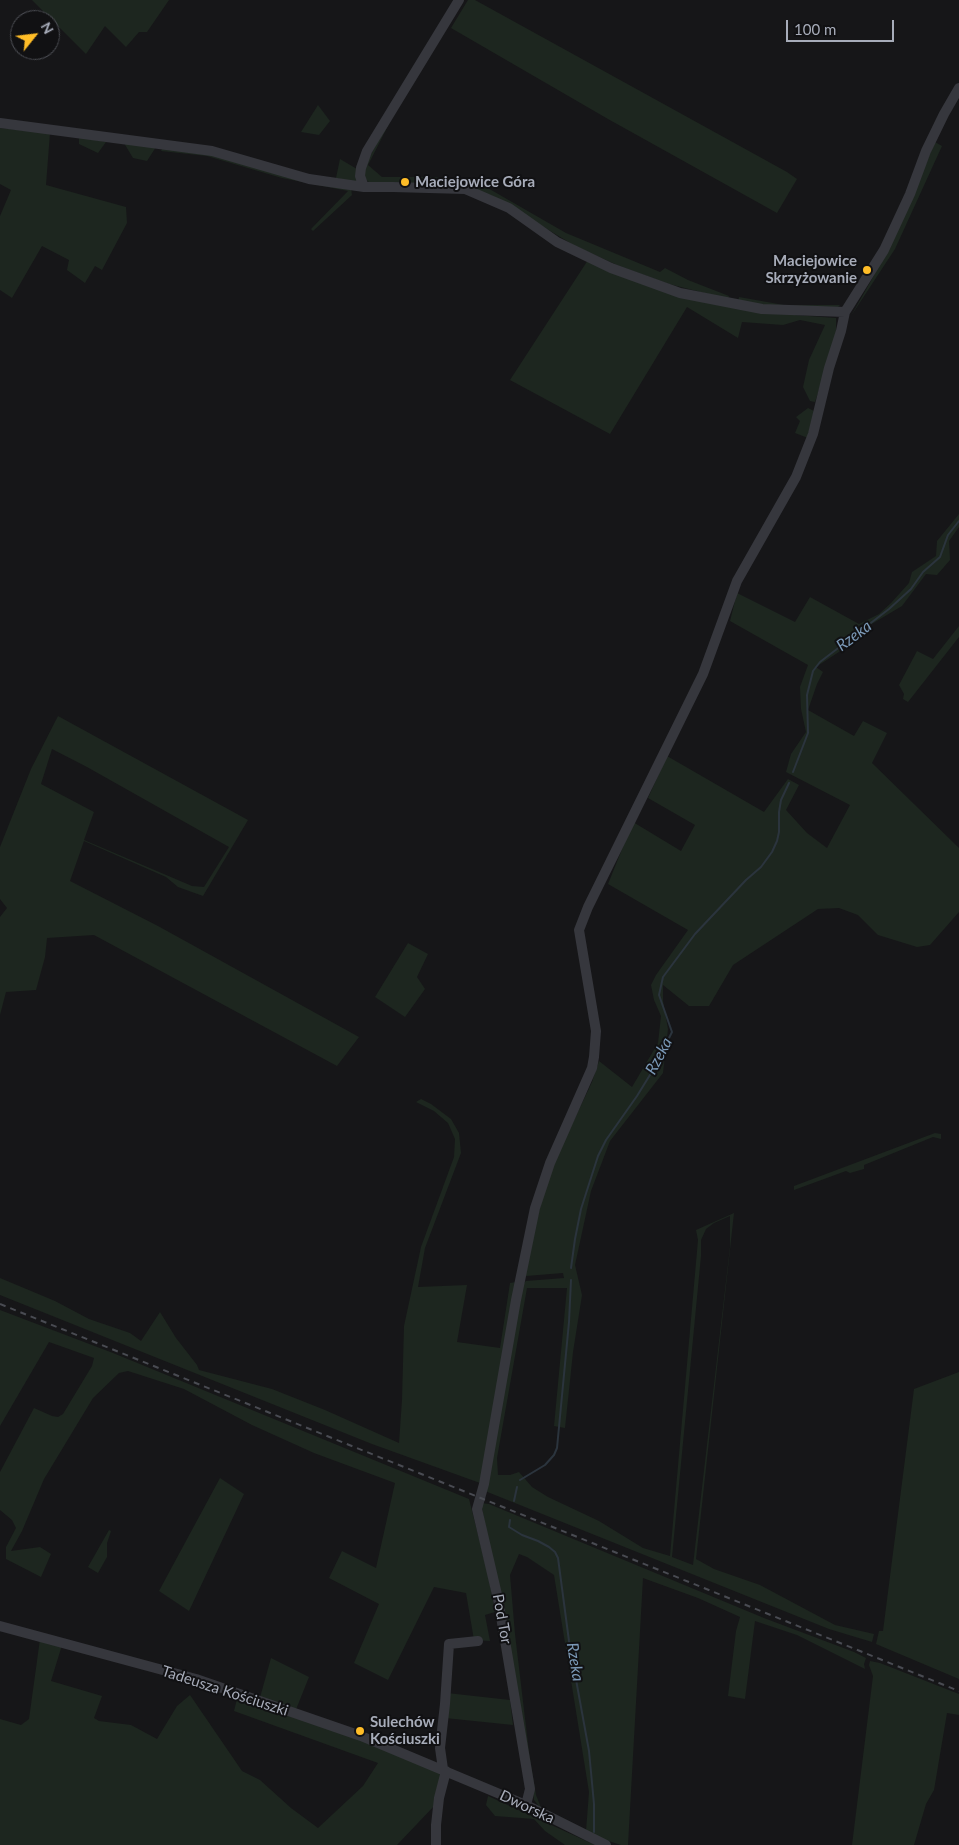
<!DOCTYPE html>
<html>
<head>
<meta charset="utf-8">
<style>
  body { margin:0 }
  #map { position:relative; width:959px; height:1845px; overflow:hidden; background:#161618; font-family:Lato,sans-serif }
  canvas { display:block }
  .north { position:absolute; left:10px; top:10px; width:50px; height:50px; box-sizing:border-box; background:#111113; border:1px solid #4d4f55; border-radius:50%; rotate:61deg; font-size:14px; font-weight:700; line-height:20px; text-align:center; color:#a7acb9 }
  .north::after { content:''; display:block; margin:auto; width:18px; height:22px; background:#ffbd27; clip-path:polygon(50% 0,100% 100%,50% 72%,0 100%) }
  .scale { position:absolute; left:786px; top:20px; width:108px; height:22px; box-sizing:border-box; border:2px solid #a7acb9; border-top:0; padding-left:6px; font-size:15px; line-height:18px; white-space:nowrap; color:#a7acb9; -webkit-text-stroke:4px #111113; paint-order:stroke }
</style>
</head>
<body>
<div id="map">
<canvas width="959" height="1845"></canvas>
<div class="north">N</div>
<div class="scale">100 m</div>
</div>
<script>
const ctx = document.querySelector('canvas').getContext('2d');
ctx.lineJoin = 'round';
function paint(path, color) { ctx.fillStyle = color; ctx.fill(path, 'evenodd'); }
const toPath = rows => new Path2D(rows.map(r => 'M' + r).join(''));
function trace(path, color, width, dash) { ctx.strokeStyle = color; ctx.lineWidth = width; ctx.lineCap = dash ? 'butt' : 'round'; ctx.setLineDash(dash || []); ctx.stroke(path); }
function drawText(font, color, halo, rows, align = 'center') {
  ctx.font = font + ' Lato,sans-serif'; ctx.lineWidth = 4; ctx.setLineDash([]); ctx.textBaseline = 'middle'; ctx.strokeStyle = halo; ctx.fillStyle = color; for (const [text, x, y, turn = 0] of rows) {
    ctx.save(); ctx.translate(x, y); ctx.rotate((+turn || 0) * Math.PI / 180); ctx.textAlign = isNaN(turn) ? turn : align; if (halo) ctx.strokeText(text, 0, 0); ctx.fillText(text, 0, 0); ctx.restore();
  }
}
const green = toPath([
  [32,0,169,0,147,32,139,32,126,47,105,26,86,54],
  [468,0,475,0,787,172,797,179,777,213,608,119,451,28],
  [318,105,330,121,319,135,301,132],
  [393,116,368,165,382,177,433,177,463,180,486,187,566,233,660,272,665,268,688,280,729,296,728,299,669,284,617,265,575,246,491,195,411,184,411,182,370,183,364,178,364,166],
  [0,128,50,133,46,185,126,207,127,223,102,270,95,266,85,283,67,270,69,260,42,246,12,298,0,290,0,216,11,190,0,184],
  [79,137,106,142,98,153,79,144],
  [935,142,942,146,895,249,851,316,872,279,901,222],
  [124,143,156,147,147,161,133,158],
  [163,147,212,153,351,188,352,195,313,231,311,229,348,191,282,178,207,156,161,151],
  [340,159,357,169,359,183,336,178],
  [588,260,615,273,795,315,836,318,836,338,815,402,810,401,803,387,809,360,825,325,800,320,783,325,742,322,738,338,687,307,610,434,510,380],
  [739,297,784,305,840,305,837,308,765,306,738,302],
  [808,408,814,411,808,438,795,433,800,421,796,417],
  [959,514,959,527,949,541,950,560,937,575,926,574,902,606,865,628,851,644,816,667,823,672,817,684,808,710,854,736,863,721,887,733,872,763,959,848,959,912,930,945,917,947,878,935,858,915,839,908,818,909,733,965,709,1006,689,1006,663,985,663,1001,668,1029,663,1073,610,1141,591,1191,575,1265,582,1295,573,1352,565,1428,554,1426,567,1288,527,1288,497,1458,498,1475,510,1475,519,1472,532,1487,548,1497,599,1521,643,1548,670,1556,698,1240,696,1230,734,1213,696,1559,714,1569,760,1585,835,1625,874,1634,872,1642,829,1629,485,1491,523,1284,526,1281,564,1278,563,1273,526,1276,524,1272,548,1175,592,1082,599,1061,632,1087,658,1043,661,1016,654,1000,651,985,656,975,688,930,608,884,633,822,681,851,695,825,648,798,667,756,764,812,788,779,799,785,786,810,807,833,827,848,850,805,786,772,791,754,806,732,801,709,800,687,808,665,730,621,737,593,795,622,810,597,859,624,879,614,891,603,909,583,912,572,936,556,937,541],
  [730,1216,730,1247,693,1565,672,1557,701,1256,701,1240,706,1229,714,1223],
  [959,626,959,637,908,702,903,699,904,694,899,685,917,651,933,659],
  [58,716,248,820,203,896,178,887,166,877,84,841,70,881,158,926,359,1037,337,1066,94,935,47,938,45,957,36,990,6,992,0,1015,0,917,7,908,0,899,0,847,31,769],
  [52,749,87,767,229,847,204,887,192,886,84,840,94,812,41,784],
  [408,943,428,954,417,977,425,989,405,1017,375,997],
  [421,1099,431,1104,451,1119,459,1133,461,1153,425,1248,418,1287,467,1285,457,1342,500,1348,510,1283,516,1282,480,1483,372,1444,0,1295,0,1278,55,1301,89,1319,130,1333,141,1341,160,1312,176,1338,197,1365,199,1370,272,1389,325,1410,399,1443,402,1400,404,1326,421,1247,454,1157,455,1139,448,1123,434,1111,416,1102],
  [935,1133,941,1134,941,1139,933,1137,864,1165,864,1169,850,1173,846,1171,794,1190,794,1186],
  [0,1310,113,1353,469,1499,488,1574,495,1612,485,1615,490,1641,474,1640,466,1593,434,1587,388,1680,354,1663,379,1604,329,1578,342,1551,376,1568,395,1483,314,1453,252,1425,184,1389,128,1371,119,1373,93,1398,44,1479,22,1531,11,1551,40,1547,51,1554,41,1577,6,1559,6,1547,16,1528,12,1520,0,1510,0,1472,34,1408,52,1416,58,1417,63,1414,92,1366,94,1358,49,1342,0,1426],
  [959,1372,959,1679,876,1644,879,1631,883,1631,914,1389],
  [220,1478,244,1494,189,1611,159,1591],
  [481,1503,489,1504,764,1618,854,1652,866,1658,864,1664,865,1669,797,1635,755,1621,745,1699,728,1696,736,1631,740,1617,698,1598,643,1578,628,1845,621,1845,596,1837,586,1831,589,1792,554,1575,527,1557,519,1554,510,1575,515,1634,529,1752,536,1795,542,1810,534,1800,524,1729],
  [109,1530,111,1531,107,1543,107,1557,98,1573,88,1567],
  [40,1639,62,1645,51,1681,102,1696,94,1718,99,1721,131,1725,157,1739,177,1706,190,1695,242,1771,260,1780,291,1808,318,1828,363,1786,378,1763,234,1711,238,1695,433,1767,439,1771,441,1780,436,1804,397,1845,0,1845,0,1719,21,1725,29,1719],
  [271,1658,309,1677,295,1712,259,1701],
  [870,1661,880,1663,959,1694,959,1715,947,1713,934,1790,926,1804,914,1845,852,1845,873,1676,869,1665],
  [447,1693,510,1700,513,1725,445,1718],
  [488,1796,595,1845,565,1845,545,1831,534,1819,495,1816,486,1805]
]);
const stream = toPath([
  [793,772,808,733,807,695,813,671,820,662,889,609,911,589,923,572,940,557,948,535,959,521],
  [571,1268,575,1239,581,1209,598,1156,606,1140,637,1096,653,1070,672,1032,659,995,663,977,695,934,746,880,761,867,772,852,777,841,779,832,779,812,781,800,789,783],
  [520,1480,545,1465,554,1455,557,1448,569,1322,571,1280],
  [514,1501,517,1487],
  [510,1520,509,1527,522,1535,538,1541,549,1547,555,1552,558,1558,569,1641,589,1751,594,1804,594,1832]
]);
const minor = toPath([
  [0,123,212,151,309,179,364,187,393,187,465,189,509,208,557,242,611,268,680,293,762,309,845,312],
  [364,187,360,176,361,168,367,151,459,0],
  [0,1626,196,1679,361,1736,526,1805,606,1845],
  [443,1769,440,1748,445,1704,449,1644,478,1641],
  [526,1805,530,1789,498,1599,477,1509,484,1484,516,1300,535,1208,550,1163,592,1068,594,1057,596,1031,579,930,588,907,703,674,737,581,796,477,813,434,829,368,841,331,845,312,884,250,910,194,926,151,944,114,959,88],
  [436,1845,436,1825,439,1798,446,1771]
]);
const rail = toPath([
  [0,1304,959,1691]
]);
const markers = [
  [405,182,5,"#ffbd27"],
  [867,270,5,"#ffbd27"],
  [360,1731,5,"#ffbd27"]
];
const poiNames = [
  ["Maciejowice Góra",415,182],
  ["Maciejowice",857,261,"right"],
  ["Skrzyżowanie",857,278,"right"],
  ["Sulechów",370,1722],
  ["Kościuszki",370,1739]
];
const streetNames = [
  ["Pod Tor",502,1619,80],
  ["Tadeusza Kościuszki",225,1691,18],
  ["Dworska",527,1807,25]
];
const waterNames = [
  ["Rzeka",854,636,-37],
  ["Rzeka",659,1056,-62],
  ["Rzeka",575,1662,81]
];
paint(green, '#1d261f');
trace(stream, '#2b343d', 2);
trace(minor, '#36373d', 10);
trace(rail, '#494b52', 2, [6, 5]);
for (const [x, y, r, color] of markers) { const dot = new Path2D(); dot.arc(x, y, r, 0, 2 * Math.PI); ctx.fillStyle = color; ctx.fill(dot); trace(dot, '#111113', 2); }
drawText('bold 15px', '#a7acb9', '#111113', poiNames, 'left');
drawText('15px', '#a7acb9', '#111113', streetNames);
drawText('italic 16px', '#7b99b7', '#111113', waterNames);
</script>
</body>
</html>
